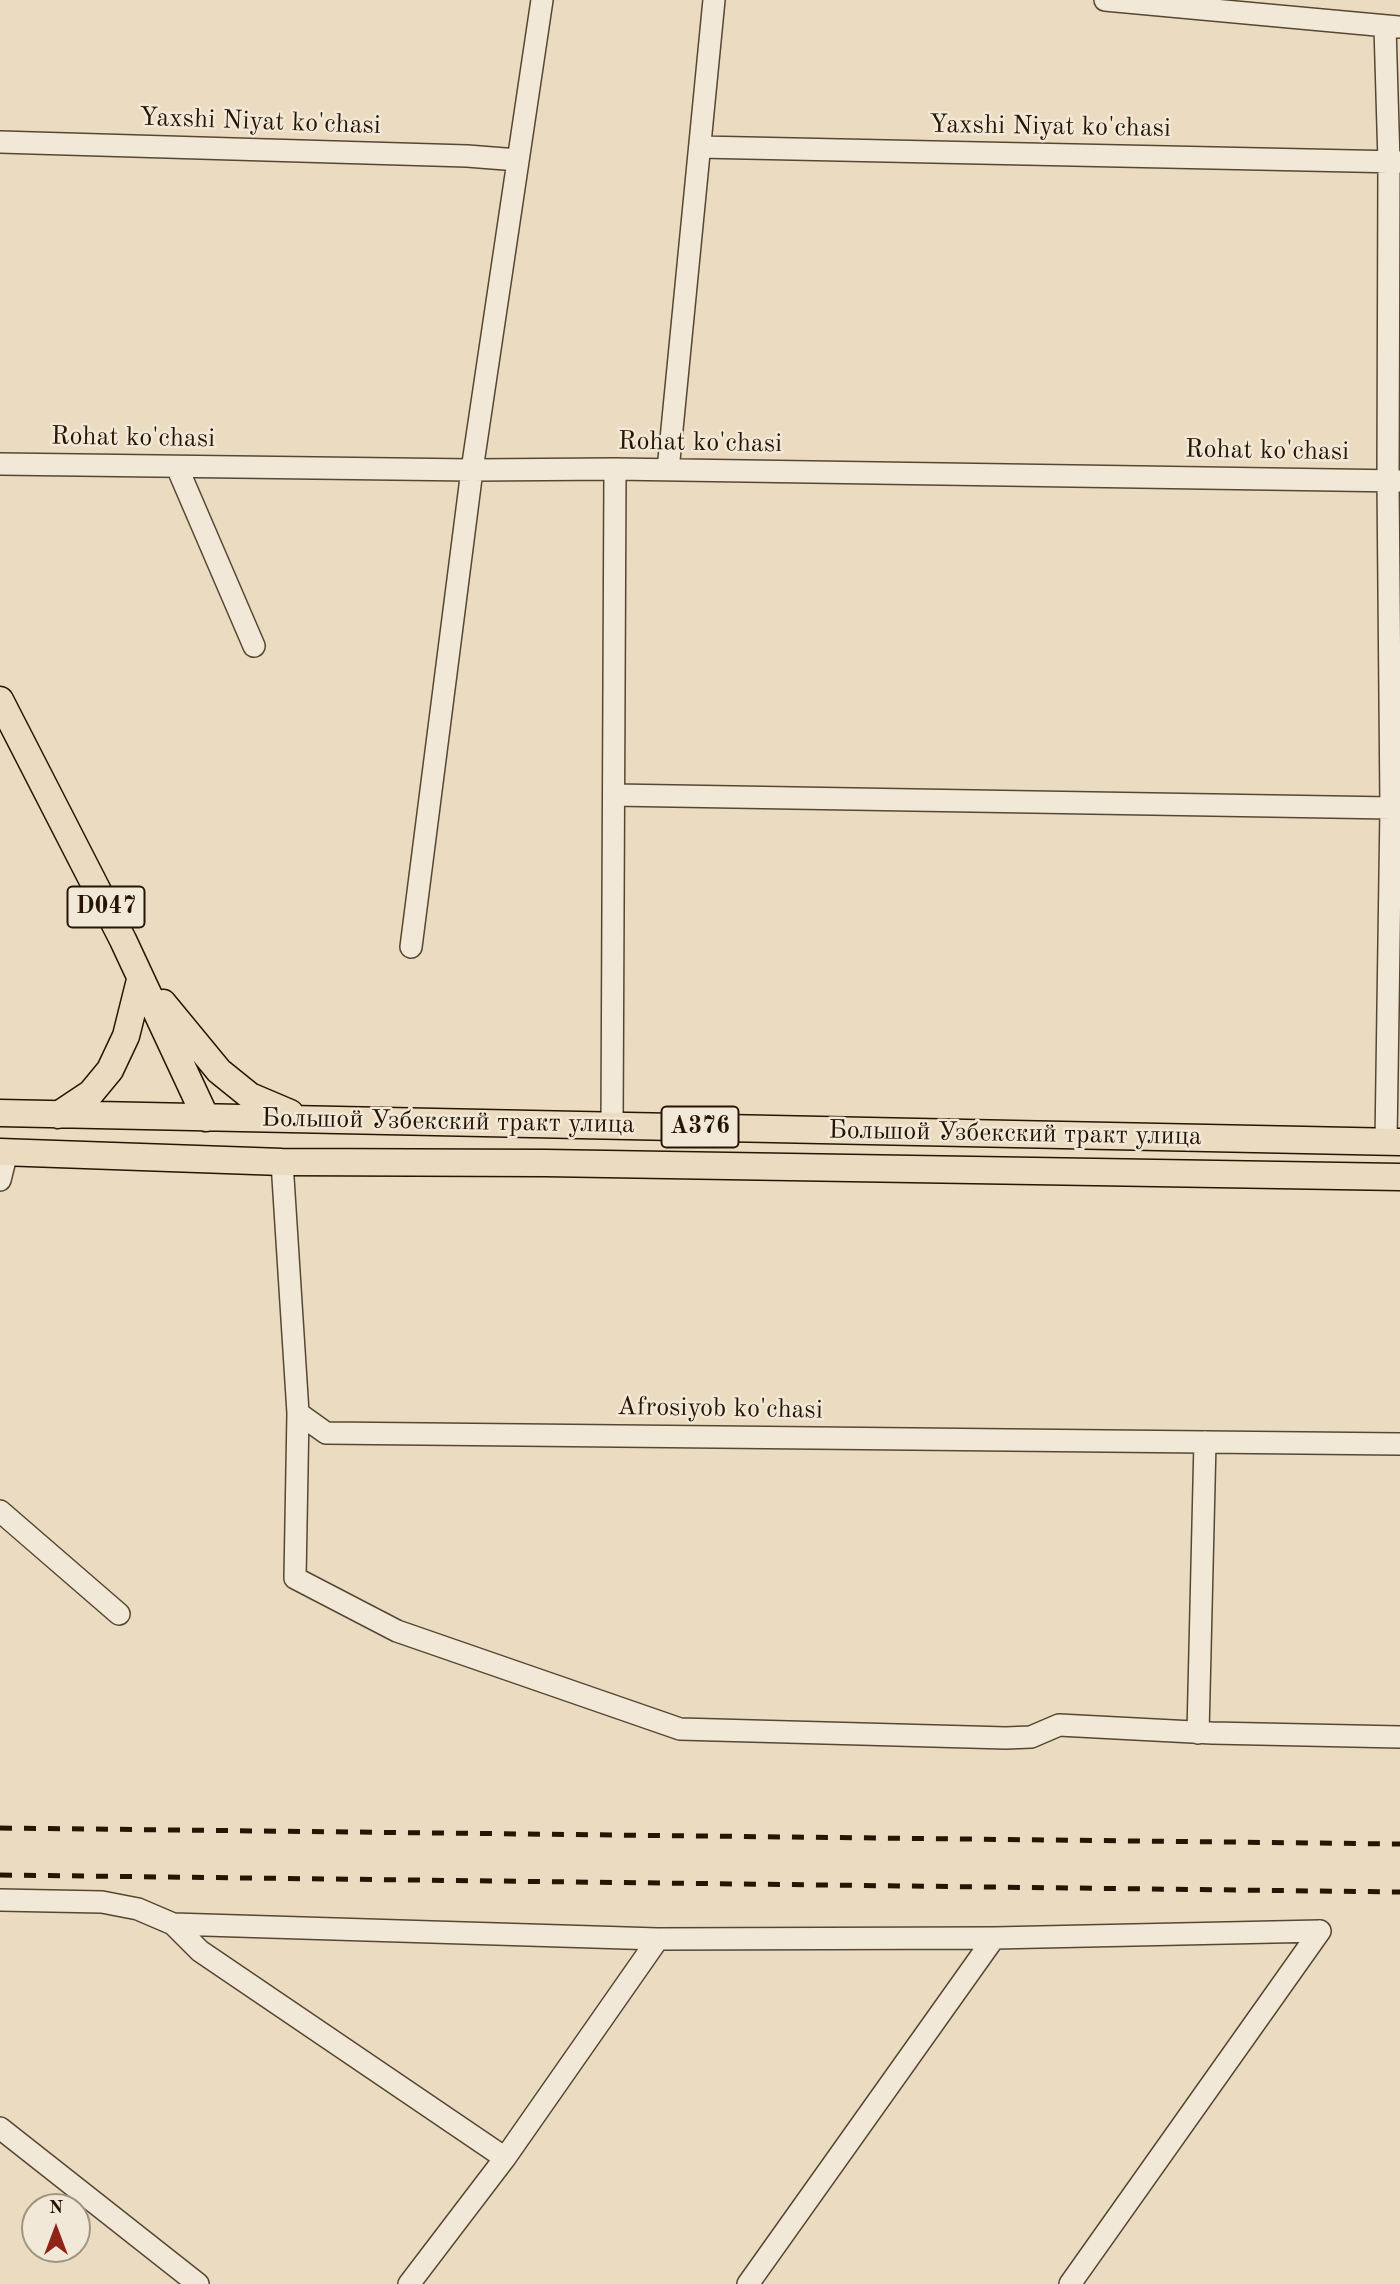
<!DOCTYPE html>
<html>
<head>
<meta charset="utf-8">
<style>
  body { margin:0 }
  #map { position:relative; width:1400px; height:2284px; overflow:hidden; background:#ebdcc1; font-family:"Old Standard TT",serif }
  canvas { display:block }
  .north { position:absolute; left:21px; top:2193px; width:70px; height:70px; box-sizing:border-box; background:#f2e8d7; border:2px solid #a09482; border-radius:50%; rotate:0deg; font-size:19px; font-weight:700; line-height:28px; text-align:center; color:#251502 }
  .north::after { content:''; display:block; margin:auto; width:24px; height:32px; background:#8f2418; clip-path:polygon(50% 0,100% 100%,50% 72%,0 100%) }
</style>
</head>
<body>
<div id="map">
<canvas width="1400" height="2284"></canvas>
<div class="north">N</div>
</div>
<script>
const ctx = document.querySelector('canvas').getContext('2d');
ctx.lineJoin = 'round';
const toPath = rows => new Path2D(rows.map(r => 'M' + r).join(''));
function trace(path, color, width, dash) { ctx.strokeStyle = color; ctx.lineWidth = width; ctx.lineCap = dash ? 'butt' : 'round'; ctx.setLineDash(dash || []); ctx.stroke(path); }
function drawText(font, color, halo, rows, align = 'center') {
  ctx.font = font + ' "Old Standard TT",serif'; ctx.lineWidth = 5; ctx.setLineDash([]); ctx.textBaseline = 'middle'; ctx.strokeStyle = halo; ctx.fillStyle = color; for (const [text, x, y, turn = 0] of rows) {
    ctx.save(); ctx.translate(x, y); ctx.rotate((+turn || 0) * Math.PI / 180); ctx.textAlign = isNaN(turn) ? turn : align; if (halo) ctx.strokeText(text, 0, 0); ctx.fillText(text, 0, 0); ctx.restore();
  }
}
const minor = toPath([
  [1105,0,1398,27],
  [1385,27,1389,162,1388,481,1391,808,1386,1142],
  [0,142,467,156,518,160],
  [700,147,1400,162],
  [0,464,472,470,615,469,1400,481],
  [177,467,254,646],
  [668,470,714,0],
  [614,795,1391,808],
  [411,947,472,470,542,0],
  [612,1125,615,469],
  [282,1162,298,1413,326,1433,1400,1444],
  [0,1180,7,1152],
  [298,1413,295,1578,397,1631,680,1729,1006,1738,1031,1737,1059,1725,1212,1733,1400,1737],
  [0,1511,119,1614],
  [1198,1733,1205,1442],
  [0,1900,102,1902,138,1909,173,1924,658,1939,994,1938,1320,1931],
  [173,1924,200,1951,505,2158],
  [0,2128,198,2284],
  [409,2284,505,2158,658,1939],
  [748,2284,994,1938],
  [1070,2284,1320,1931]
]);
const major = toPath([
  [0,700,123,940,206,1118],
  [163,1003,219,1071,250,1096,290,1113],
  [0,1113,1400,1142],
  [58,1115,91,1093,110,1070,126,1036,140,980],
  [0,1152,282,1162,545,1163,1400,1177]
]);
const rail = toPath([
  [0,1828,1400,1844],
  [0,1875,1400,1892]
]);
const shields = [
  [106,907,77],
  [700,1127,77]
];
const shieldNames = [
  ["D047",106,907],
  ["A376",700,1127]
];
const streetNames = [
  ["Yaxshi Niyat ko'chasi",260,122,2],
  ["Yaxshi Niyat ko'chasi",1050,127,1],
  ["Rohat ko'chasi",133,438,1],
  ["Rohat ko'chasi",700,443,1],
  ["Rohat ko'chasi",1267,451,1],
  ["Большой Узбекский тракт улица",448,1122,1],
  ["Большой Узбекский тракт улица",1015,1134,1],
  ["Afrosiyob ko'chasi",720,1409,1]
];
trace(minor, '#564732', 24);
trace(major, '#251502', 29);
trace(minor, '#f2e8d7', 21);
trace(major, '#ebdcc1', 26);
trace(rail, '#251502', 5, [12, 12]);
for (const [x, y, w] of shields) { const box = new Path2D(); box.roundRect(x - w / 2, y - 20.5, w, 41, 5); ctx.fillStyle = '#f2e8d7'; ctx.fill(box); trace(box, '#251502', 2); }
drawText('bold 24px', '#251502', null, shieldNames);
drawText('26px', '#251502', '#f2e8d7', streetNames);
</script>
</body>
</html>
